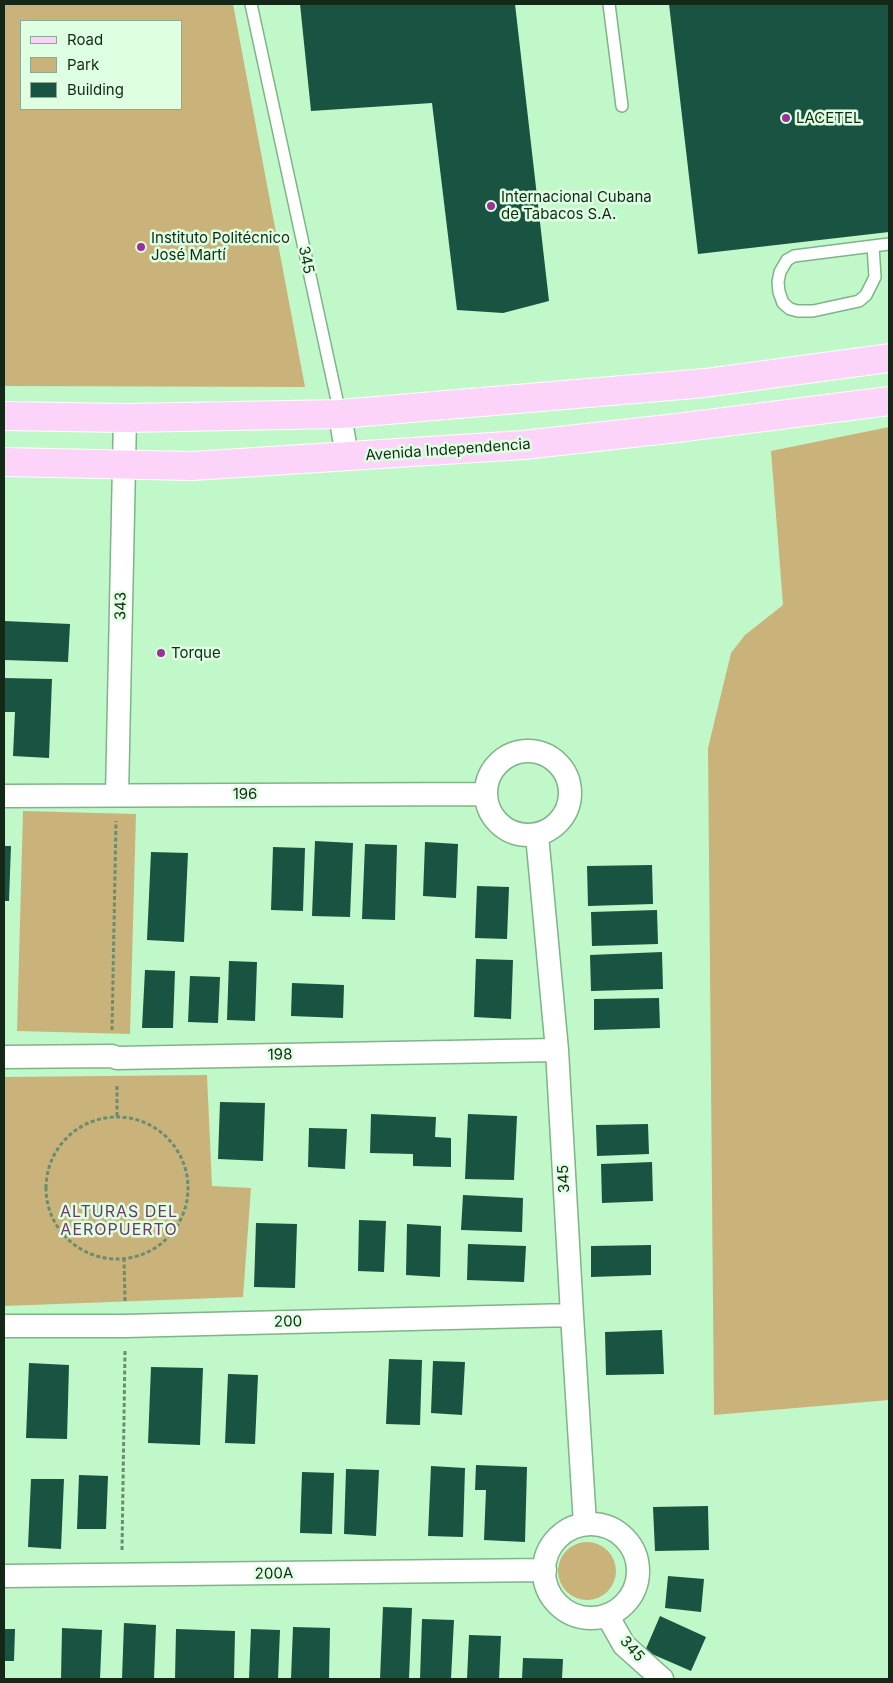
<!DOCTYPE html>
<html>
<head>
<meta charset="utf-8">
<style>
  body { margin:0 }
  #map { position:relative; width:893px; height:1683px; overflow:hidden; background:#c1f8c9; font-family:Inter,sans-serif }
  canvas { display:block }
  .frame { position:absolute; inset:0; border:5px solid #132817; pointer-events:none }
  .legend { position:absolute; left:20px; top:20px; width:162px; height:90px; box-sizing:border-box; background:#deffe2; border:1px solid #8da991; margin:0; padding:6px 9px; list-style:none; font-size:15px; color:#132817 }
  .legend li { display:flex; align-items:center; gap:10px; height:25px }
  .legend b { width:25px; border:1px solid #8da991 }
</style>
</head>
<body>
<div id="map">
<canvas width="893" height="1683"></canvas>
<div class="frame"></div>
<ul class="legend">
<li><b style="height:6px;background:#fcd4f9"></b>Road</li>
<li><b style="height:14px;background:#cab37a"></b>Park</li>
<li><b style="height:14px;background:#195341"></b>Building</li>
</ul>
</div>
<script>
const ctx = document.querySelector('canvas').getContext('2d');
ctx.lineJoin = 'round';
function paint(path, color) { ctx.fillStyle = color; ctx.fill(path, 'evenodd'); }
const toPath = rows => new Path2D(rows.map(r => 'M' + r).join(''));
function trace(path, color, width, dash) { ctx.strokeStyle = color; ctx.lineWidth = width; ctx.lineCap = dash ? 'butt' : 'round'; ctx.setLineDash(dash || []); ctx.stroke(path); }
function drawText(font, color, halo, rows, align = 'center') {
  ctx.font = font + ' Inter,sans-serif'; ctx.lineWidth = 5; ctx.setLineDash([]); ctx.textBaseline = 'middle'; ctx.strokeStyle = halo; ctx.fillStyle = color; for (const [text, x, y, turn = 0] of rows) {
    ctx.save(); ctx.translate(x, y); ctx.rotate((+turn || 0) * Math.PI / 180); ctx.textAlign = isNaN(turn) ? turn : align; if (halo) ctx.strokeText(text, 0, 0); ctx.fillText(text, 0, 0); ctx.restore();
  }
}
const green = toPath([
  [4,4,233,4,305,387,4,386],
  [21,21,181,21,181,109,21,109],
  [889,427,889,1400,714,1415,708,748,731,653,745,635,783,605,771,451],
  [23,811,136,814,130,1034,17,1031],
  [207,1075,212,1186,251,1188,243,1297,4,1306,4,1077],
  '558 1571a29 29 0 1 1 58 0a29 29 0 1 1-58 0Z'
]);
const building = toPath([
  [300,4,515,4,549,301,503,313,457,310,432,103,311,111],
  [669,4,889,4,889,232,698,254],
  [4,621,70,624,68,662,4,660],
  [4,678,52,679,49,758,13,756,15,712,4,712],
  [315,841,353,843,350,917,312,916],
  [425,842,458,844,456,898,423,896],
  [365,844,397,845,395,920,362,919],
  [4,846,11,846,9,901,4,901],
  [273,847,305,848,303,911,271,910],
  [151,852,188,853,184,942,147,940],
  [652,865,653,904,588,906,587,866],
  [477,886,509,887,507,939,475,938],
  [657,910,658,944,592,946,591,912],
  [662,952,663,989,591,991,590,955],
  [476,959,513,960,511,1019,474,1017],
  [229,961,257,962,255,1021,227,1020],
  [145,970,175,971,173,1028,142,1028],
  [190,976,220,977,218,1023,188,1022],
  [292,983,344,985,343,1018,291,1016],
  [659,998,660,1028,594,1030,594,999],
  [220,1102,265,1103,263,1161,218,1159],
  [371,1114,436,1117,435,1137,451,1138,451,1167,413,1166,413,1154,370,1153],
  [468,1114,517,1116,514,1180,465,1179],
  [648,1124,649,1154,597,1156,596,1125],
  [309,1128,347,1129,345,1169,308,1167],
  [652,1162,653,1201,602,1203,601,1164],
  [463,1195,523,1198,522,1232,461,1230],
  [359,1220,386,1221,384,1272,358,1271],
  [256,1223,297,1224,295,1288,254,1287],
  [407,1224,441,1226,440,1277,406,1275],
  [468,1244,526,1246,524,1282,467,1280],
  [651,1245,651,1275,591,1277,591,1246],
  [662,1330,664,1374,606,1375,605,1332],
  [389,1359,422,1360,420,1425,386,1424],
  [433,1361,465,1362,462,1415,431,1413],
  [29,1363,69,1365,67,1439,26,1438],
  [151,1367,203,1368,200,1445,148,1443],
  [228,1374,258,1375,255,1444,225,1443],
  [476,1465,527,1467,525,1542,484,1540,486,1490,475,1490],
  [431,1466,465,1468,463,1537,428,1536],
  [346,1469,379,1470,376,1536,344,1534],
  [302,1472,334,1473,332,1534,300,1533],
  [79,1475,108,1476,106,1529,77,1529],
  [31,1479,64,1479,61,1549,28,1547],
  [708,1506,709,1550,655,1551,653,1507],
  [668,1576,704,1579,701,1612,665,1608],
  [383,1607,412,1608,409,1679,380,1679],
  [660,1616,706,1637,691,1671,645,1651],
  [422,1619,454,1620,451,1679,420,1679],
  [124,1623,156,1625,154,1679,122,1679],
  [293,1627,330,1628,329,1679,291,1679],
  [62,1628,102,1630,100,1679,61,1679],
  [4,1629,15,1629,14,1661,4,1661],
  [176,1629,235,1631,234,1679,175,1679],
  [251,1629,280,1630,278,1679,249,1679],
  [469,1635,501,1636,499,1679,467,1679],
  [523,1658,563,1659,562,1679,522,1679]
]);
const path = toPath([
  [112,1030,116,821],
  [117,1116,117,1084],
  '46 1188a71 71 0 1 1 142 0a71 71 0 1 1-142 0Z',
  [124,1258,125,1302],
  [122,1550,125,1351]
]);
const lane = toPath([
  [251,4,340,414],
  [609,4,622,106],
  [873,246,875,277,866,295,859,301,813,311,798,311,790,309,783,303,779,292,778,282,780,272,787,260,794,256,873,246,889,244]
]);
const street = toPath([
  [340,414,347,457],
  '486 793a42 42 0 1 1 84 0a42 42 0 1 1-84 0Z',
  [117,795,125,418],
  [4,796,486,794],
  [537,835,557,1050,572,1315,585,1524],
  [4,1057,112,1056,117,1058,557,1050],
  [4,1326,125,1326,572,1315],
  '544 1571a47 47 0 1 1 94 0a47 47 0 1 1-94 0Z',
  [4,1576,545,1570],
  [607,1615,624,1645,662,1679]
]);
const primary = toPath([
  [4,416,125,418,340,414,705,383,889,358],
  [4,462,192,466,523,445,677,428,889,401]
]);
const markers = [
  [786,118,5,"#993296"],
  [491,206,5,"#993296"],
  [141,247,5,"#993296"],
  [161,653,5,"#993296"]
];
const poiNames = [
  ["LACETEL",796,118],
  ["Internacional Cubana",501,197],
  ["de Tabacos S.A.",501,214],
  ["Instituto Politécnico",151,238],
  ["José Martí",151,255],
  ["Torque",171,653]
];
const streetNames = [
  ["345",306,260,78],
  ["Avenida Independencia",448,450,-4],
  ["343",121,606,-89],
  ["196",245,794],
  ["198",280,1055,-1],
  ["345",564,1179,-93],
  ["200",288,1322,-1],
  ["200A",274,1574,-1],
  ["345",632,1649,48]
];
const neighbourhoodNames = [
  ["ALTURAS DEL",119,1212],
  ["AEROPUERTO",119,1230]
];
paint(green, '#cab37a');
paint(building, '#195341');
trace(lane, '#7fb388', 14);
trace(street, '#7fb388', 25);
trace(primary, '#fff', 30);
trace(path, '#698e6f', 3, [4, 2.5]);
trace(lane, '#fff', 11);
trace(street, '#fff', 22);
trace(primary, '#fcd4f9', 28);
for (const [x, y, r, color] of markers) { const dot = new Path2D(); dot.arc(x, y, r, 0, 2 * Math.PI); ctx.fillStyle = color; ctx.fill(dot); trace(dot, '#deffe2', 2); }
drawText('15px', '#132817', '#deffe2', poiNames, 'left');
drawText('15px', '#132817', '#deffe2', streetNames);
ctx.letterSpacing = '1px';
drawText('16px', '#6d396a', '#deffe2', neighbourhoodNames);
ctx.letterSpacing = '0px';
</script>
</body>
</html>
